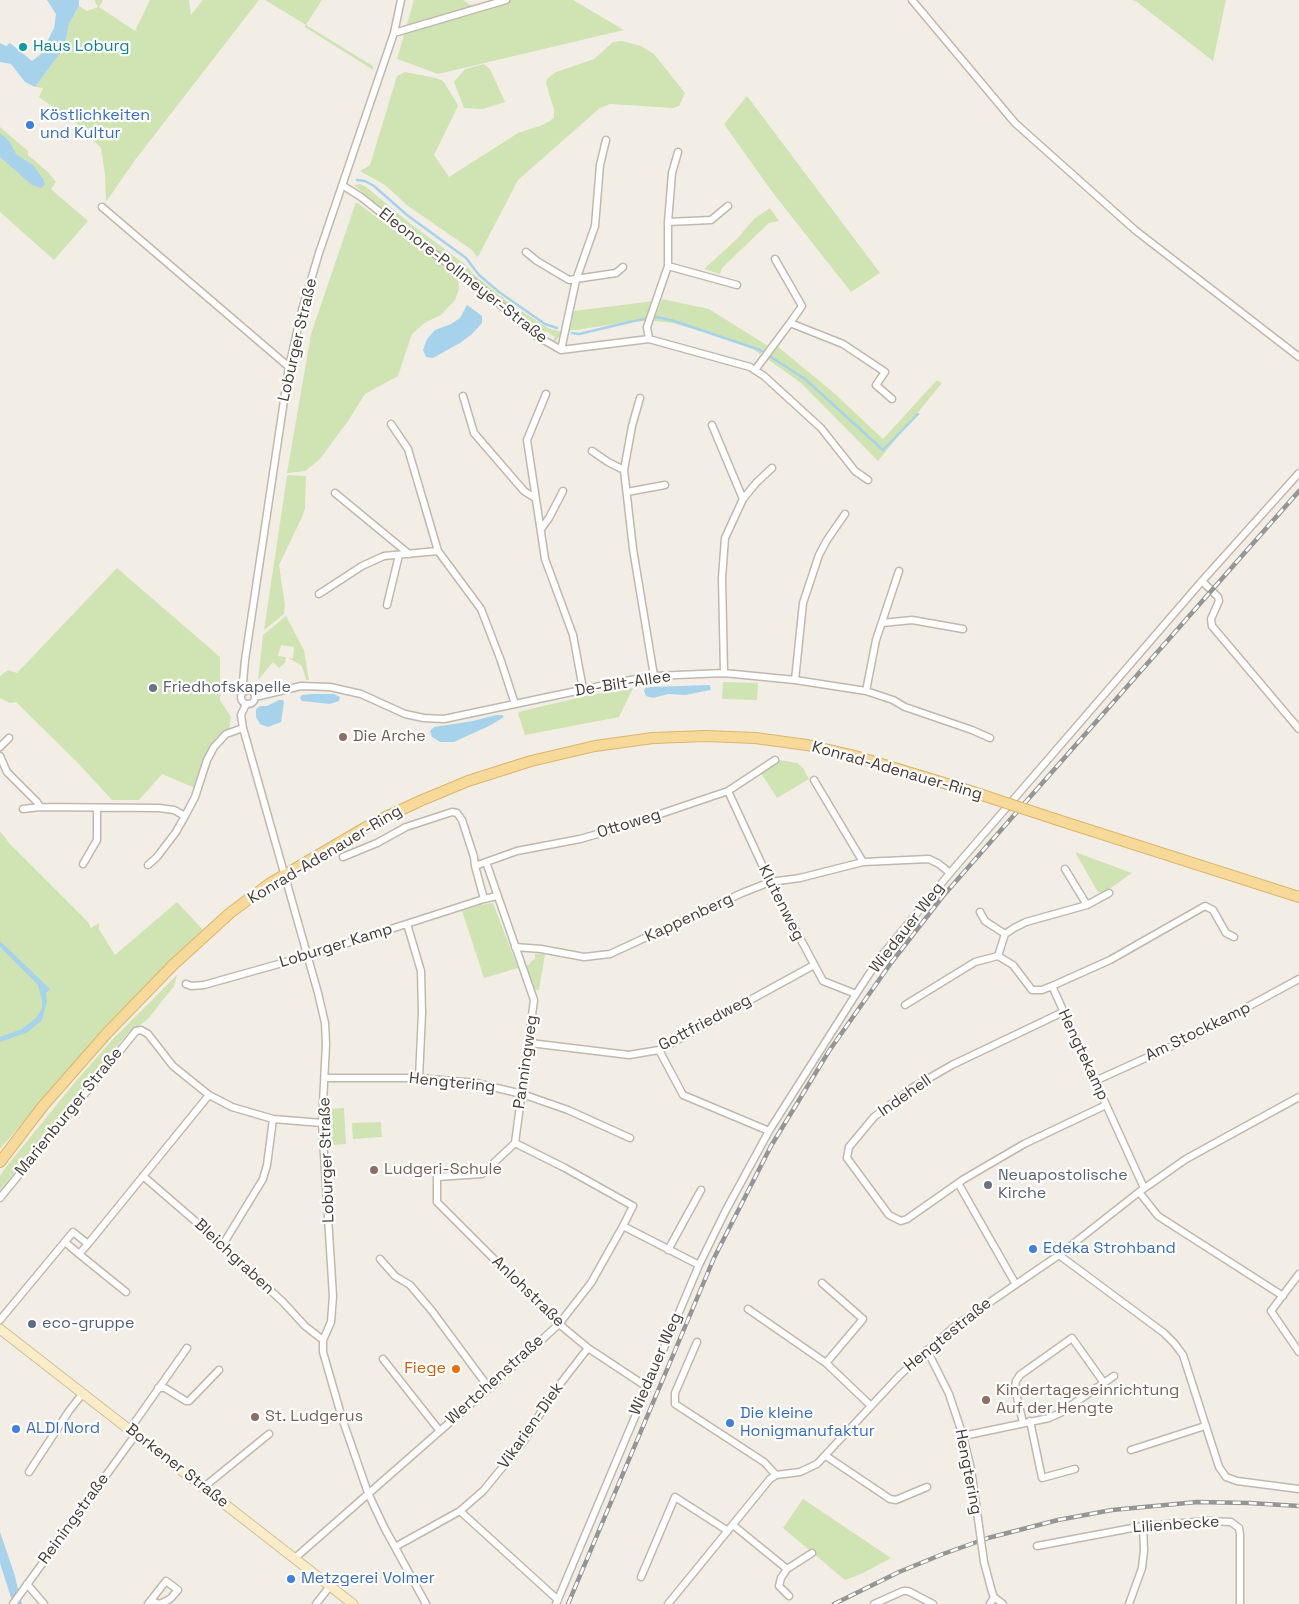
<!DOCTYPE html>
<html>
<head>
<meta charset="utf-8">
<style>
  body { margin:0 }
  canvas { display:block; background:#f2eee6 }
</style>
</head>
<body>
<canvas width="1299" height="1604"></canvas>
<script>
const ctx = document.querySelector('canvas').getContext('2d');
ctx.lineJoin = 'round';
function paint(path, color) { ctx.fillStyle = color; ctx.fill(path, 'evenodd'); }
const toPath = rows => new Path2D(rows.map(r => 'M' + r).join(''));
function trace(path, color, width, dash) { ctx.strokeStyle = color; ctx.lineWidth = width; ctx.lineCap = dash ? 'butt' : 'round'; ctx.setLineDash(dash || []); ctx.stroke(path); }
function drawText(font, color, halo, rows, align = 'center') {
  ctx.font = font + ' "Space Grotesk",sans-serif'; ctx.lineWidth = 4.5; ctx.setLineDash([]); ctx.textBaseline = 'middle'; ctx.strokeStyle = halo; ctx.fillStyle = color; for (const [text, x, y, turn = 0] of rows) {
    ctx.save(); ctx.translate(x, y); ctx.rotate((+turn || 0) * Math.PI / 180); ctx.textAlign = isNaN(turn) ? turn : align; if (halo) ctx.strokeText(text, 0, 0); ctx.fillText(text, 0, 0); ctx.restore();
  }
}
const green = toPath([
  [94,0,103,0,99,7,135,31,150,0,189,0,191,15,203,0,259,0,135,160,106,202,105,174,101,148,76,123,39,97,43,88,35,87,64,48,69,24,79,6,87,11,98,7],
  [265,0,322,0,306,25,373,66,373,70,305,27,306,25],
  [414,0,463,0,471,5,499,0,573,0,624,30,438,74,397,59],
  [1132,0,1226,0,1213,61,1137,2],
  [622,41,641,46,654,54,685,93,679,106,674,108,610,104,600,108,518,180,479,255,477,257,472,250,408,206,385,185,360,171,370,165,397,76,405,72,436,78,443,81,455,100,458,106,434,155,449,177,518,133,540,126,550,121,554,117,554,110,546,83,547,79,556,72,594,59,613,42],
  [484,64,490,69,505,102,483,109,464,108,454,82,465,69],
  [747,96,880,273,851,292,773,193,724,124],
  [0,127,28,151,28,155,48,172,56,182,51,189,88,221,54,260,0,212],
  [360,184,366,187,411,224,466,265,460,269,405,229,354,185],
  [356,202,458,277,459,289,455,300,441,315,426,322,412,334,398,376,365,394,348,421,320,459,305,471,287,473,311,334],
  [770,208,779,221,769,223,722,268,720,274,704,269,737,239,754,219],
  [468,267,472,273,508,302,548,328,561,332,560,336,554,343,552,342,555,337,546,331,543,335,539,334,540,331,516,316,463,271],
  [662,299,709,309,768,346,760,354,748,345,673,323,654,321],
  [654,301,647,319,576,330,570,330,574,311],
  [777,346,834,393,883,439,937,380,942,383,878,461,801,383,766,358],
  [289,475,306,476,305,508,303,515,279,565,285,605,284,614,264,630,287,476],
  [117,568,220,657,220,700,231,717,229,730,219,735,212,744,195,788,162,774,139,800,112,800,77,762,16,702,10,703,0,698,0,676,8,670,17,673],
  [286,616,304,650,309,680,306,680,303,669,301,665,290,659,289,658,293,658,294,647,281,645,278,656,286,657,285,663,279,668,273,662,258,680,263,635],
  [723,682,758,683,757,700,722,699],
  [633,688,619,717,525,735,518,713,522,711,590,695],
  [779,760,797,763,803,768,809,779,777,798,761,773],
  [0,831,10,844,88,922,91,928,99,923,99,929,115,955,177,902,204,931,107,1026,67,1071,0,1149],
  [1075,852,1132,873,1105,892,1098,892],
  [493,903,518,968,484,978,462,911,480,905],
  [535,954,545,954,539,990,533,989,525,966,530,964,531,961,535,959],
  [177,975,174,986,148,1019,127,1034,0,1190,0,1176,6,1167,76,1081,112,1040],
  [344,1108,346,1144,332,1145,330,1109],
  [381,1122,382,1137,353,1139,352,1123],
  [803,1499,891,1558,861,1574,845,1580,783,1528]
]);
const water = toPath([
  [47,0,79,0,79,6,69,24,64,48,35,87,25,82,11,64,0,62,0,43,6,46,10,43,32,61,41,54,54,28,56,14],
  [0,133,9,141,16,154,34,166,43,179,45,185,41,188,32,185,0,157],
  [467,305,482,316,482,323,472,334,460,343,433,358,426,357,423,350,427,339,435,330,451,324,460,318],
  [709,685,711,688,710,690,686,695,668,694,653,698,646,696,644,691,645,688,652,687],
  [312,694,334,694,340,697,339,701,330,704,302,701,300,698,302,695],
  [279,700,283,700,284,702,281,722,268,727,260,724,256,717,256,709,260,706,267,706],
  [496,715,502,715,504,717,491,725,454,742,440,742,432,737,430,731,434,727,473,721],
  [0,941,50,989,46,993,47,1002,42,1020,28,1032,0,1042,0,1037,22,1029,37,1017,42,1008,42,1000,38,985,0,947],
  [0,1532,14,1573,22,1604,13,1604,0,1563]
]);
const stream = toPath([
  [357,180,365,181,374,186,407,215,466,258,479,275,499,292,545,324,557,328],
  [572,333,579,334,634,321,657,317,674,321,760,350,805,379,883,450,918,414]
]);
const street = toPath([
  [912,0,1015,123,1135,230,1299,357],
  [394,33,506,0],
  [342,185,361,197,409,235,480,287,535,335,561,350,649,339,750,367,764,376,821,428,855,471,868,480],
  [102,207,289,367],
  [668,222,711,220,728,206],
  [526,252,537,261,569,280,616,273,623,267],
  [775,259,802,306,790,323],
  [668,266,737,285],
  [649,339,647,327,668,266,668,222,672,173,678,152],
  [561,350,576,280,595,226,600,165,606,140],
  [755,370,790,323,843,344,885,372,876,385,892,399],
  [546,394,527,440,545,559,573,635,583,689],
  [463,396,474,433,524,491,535,498],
  [640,398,632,426,624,470,633,549,654,676],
  [391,424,408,449,438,551,481,609,501,661,515,704],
  [712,425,743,499],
  [592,451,608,462,624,470],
  [627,492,665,485],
  [335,493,409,554],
  [541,529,549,518,563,491],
  [1202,581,1218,597,1219,601,1211,619,1212,626,1299,729],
  [319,594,362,566,384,556,438,551],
  [387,605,399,555],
  [882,623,912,620,963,629],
  [724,673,722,578,725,538,743,499,756,483,772,468],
  [795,680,803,603,819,555,827,540,845,514],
  '241 697a7 7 0 1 1 14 0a7 7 0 1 1-14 0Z',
  [246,691,243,682,245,660,289,367,302,310,319,253,394,33,401,0],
  [866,691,876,640,899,571],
  [255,697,301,686,330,687,361,694,405,714,424,718,444,719,619,682,654,676,724,673,795,680,866,691,893,700,905,707,972,730,990,738],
  [246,704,241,715,243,728,318,993,325,1023,326,1044,322,1123,333,1296,331,1322,323,1340,323,1352,342,1418,368,1493,384,1527,426,1604],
  [0,747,9,738],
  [0,756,7,772,37,802,40,807],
  [814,780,863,862],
  [728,791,770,882,823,981,856,994],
  [23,809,40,807,159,808,174,810,185,816],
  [343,857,377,843,406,827,452,812,457,813,462,820,474,857,475,866,484,899,497,896],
  [486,862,534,1000,515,1143],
  [83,864,97,840,97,809],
  [148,865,157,857,176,832,185,816,195,797,207,760,214,747,226,734,243,728],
  [475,866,517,851,580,839,619,828,728,791,775,760],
  [1087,905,1109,893],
  [980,912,985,921,1005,934],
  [407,924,421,971,422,1013,419,1078],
  [515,947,541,949,584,957,610,954,742,893,770,882,800,878,863,862,929,859,939,864,950,873],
  [998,956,1005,934,1014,928,1026,922,1087,905,1065,869],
  [186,984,191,986,204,985,307,956,484,899],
  [1052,986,1110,960,1205,906,1213,910,1226,933,1234,937],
  [905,1005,975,962,998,956,1013,965,1032,990,1042,990,1052,986,1144,1188],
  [1063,1012,952,1065,912,1088,874,1117,849,1147,847,1158,889,1215,901,1221,907,1219,964,1179,1024,1144,1106,1105],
  [530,1043,629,1055,659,1050,814,965],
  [659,1050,683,1095,769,1131],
  [325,1078,419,1078,476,1083,522,1094,568,1110,630,1138],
  [1095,1081,1192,1037,1299,979],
  [515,1143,482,1174,437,1177,437,1202,559,1324,588,1348,647,1387],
  [143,1176,194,1220,283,1302,305,1326,323,1340],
  [958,1183,1015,1283],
  [1139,1192,1158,1216,1283,1296],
  [0,1198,136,1031,141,1030,148,1034,173,1066,209,1095,232,1107,273,1119,322,1123],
  [623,1226,699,1265],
  [65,1242,79,1254,88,1244],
  [222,1246,263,1179,267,1165,273,1119],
  [668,1250,701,1190],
  [79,1254,126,1292],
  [1059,1255,1164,1333,1174,1343,1183,1355,1219,1467,1226,1477,1237,1481,1299,1489],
  [380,1259,395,1276,410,1285,432,1311,489,1388],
  [1299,1274,1271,1311,1299,1352],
  [822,1283,863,1319,826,1363],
  [748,1309,826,1363,870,1405],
  [0,1320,73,1232,88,1244,209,1095],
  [697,1342,675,1393,675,1404,764,1462,776,1475],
  [927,1350,949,1394,963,1436,971,1469,979,1526],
  [383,1359,439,1430],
  [158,1388,165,1388,186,1401,189,1401,219,1370],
  [1030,1421,1042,1478,1075,1469],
  [1023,1423,1015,1388,1016,1381,1020,1375,1072,1338,1104,1383],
  [130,1429,187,1348],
  [963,1436,1049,1418,1060,1413,1114,1376],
  [1131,1450,1205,1426],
  [826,1456,890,1499,896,1500,927,1487],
  [29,1472,69,1411,83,1393],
  [204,1487,269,1434],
  [460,1511,558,1600],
  [733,1525,787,1569],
  [1037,1546,1143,1526,1209,1521,1231,1522,1239,1528,1240,1534,1240,1604],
  [395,1547,460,1511,483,1491,524,1441,550,1397,588,1348],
  [295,1558,489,1388,559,1324,591,1283,623,1226,633,1206,565,1168,515,1143],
  [984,1562,992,1592,994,1597,1003,1604],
  [641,1577,675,1497,728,1531],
  [27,1584,44,1604],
  [789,1596,779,1586,781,1578,787,1569,812,1553],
  [13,1604,136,1434],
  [148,1604,166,1581,178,1590,170,1599,160,1604,151,1601],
  [316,1604,330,1586],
  [556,1604,699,1265,726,1210,769,1131,856,994,879,959,950,873,1202,581,1299,473],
  [668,1604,770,1479,776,1475,800,1472,817,1464,900,1375,955,1326,1059,1255,1139,1192,1186,1159,1299,1097],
  [874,1604,903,1591,908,1591,933,1604],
  [990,1604,994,1597],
  [1129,1604,1142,1568,1144,1550,1143,1526]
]);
const secondary = toPath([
  [0,1329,353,1604]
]);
const primary = toPath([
  [1061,821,1299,897],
  [0,1162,43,1106,108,1032,173,965,230,913,269,884,373,823,420,801,468,781,531,761,595,746,653,738,706,736,755,738,807,745,855,756,967,790]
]);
const rail = toPath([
  [568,1604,714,1258,771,1146,829,1051,891,963,943,896,1299,491],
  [834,1604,899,1572,943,1554,988,1538,1058,1520,1112,1510,1197,1502,1249,1503,1299,1506]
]);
const streetBridge = toPath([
  [979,1526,984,1562]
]);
const primaryBridge = toPath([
  [967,790,1061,821]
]);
const markers = [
  [23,47,5,"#0f9aa8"],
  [30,125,5,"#3f7fe0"],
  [153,688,5,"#6b7280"],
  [343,737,5,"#8d6e63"],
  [374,1170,5,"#8d6e63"],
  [988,1185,5,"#6b7280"],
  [1033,1249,5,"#3f7fe0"],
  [32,1324,5,"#5c6f8a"],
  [456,1369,5,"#e8710a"],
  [986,1400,5,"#8d6e63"],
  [255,1417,5,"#8d6e63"],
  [730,1423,5,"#3f7fe0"],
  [16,1429,5,"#3f7fe0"],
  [291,1579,5,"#3f7fe0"]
];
const cultureNames = [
  ["Haus Loburg",33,47]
];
const shopNames = [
  ["Köstlichkeiten",40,116],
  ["und Kultur",40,134],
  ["Edeka Strohband",1043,1249],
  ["Die kleine",740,1414],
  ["Honigmanufaktur",740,1432],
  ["ALDI Nord",26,1429],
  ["Metzgerei Volmer",301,1579]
];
const streetNames = [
  ["Eleonore-Pollmeyer-Straße",463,276,38],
  ["Loburger Straße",298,340,-77],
  ["De-Bilt-Allee",623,684,-9],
  ["Konrad-Adenauer-Ring",897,771,16],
  ["Ottoweg",629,824,-17],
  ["Konrad-Adenauer-Ring",325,855,-31],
  ["Klutenweg",781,903,63],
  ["Kappenberg",689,918,-25],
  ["Wiedauer Weg",907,928,-52],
  ["Loburger Kamp",336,946,-17],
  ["Gottfriedweg",705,1023,-28],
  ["Am Stockkamp",1198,1032,-26],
  ["Hengtekamp",1083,1055,65],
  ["Panningweg",526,1062,-82],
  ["Hengtering",452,1083,6],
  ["Indehell",905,1096,-35],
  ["Marienburger Straße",69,1112,-51],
  ["Loburger Straße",327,1160,-92],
  ["Bleichgraben",234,1257,43],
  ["Anlohstraße",528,1292,44],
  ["Hengtestraße",948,1335,-39],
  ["Wiedauer Weg",656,1364,-67],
  ["Wertchenstraße",495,1380,-42],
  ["Vikarien-Diek",531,1426,-55],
  ["Borkener Straße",177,1466,38],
  ["Hengtering",968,1472,79],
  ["Reiningstraße",74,1519,-54],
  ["Lilienbecke",1176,1525,-4]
];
const worshipNames = [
  ["Friedhofskapelle",163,688],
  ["Neuapostolische",998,1176],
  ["Kirche",998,1194]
];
const educationNames = [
  ["Die Arche",353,737],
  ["Ludgeri-Schule",384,1170],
  ["Kindertageseinrichtung",996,1391],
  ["Auf der Hengte",996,1409],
  ["St. Ludgerus",265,1417]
];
const serviceNames = [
  ["eco-gruppe",42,1324]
];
const foodNames = [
  ["Fiege",446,1369]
];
paint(green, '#cfe4b2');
paint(water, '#a6d2eb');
trace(stream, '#a6d2eb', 2.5);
trace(street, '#c0b8ad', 9);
trace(secondary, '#cfbf99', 11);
trace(primary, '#dbb56b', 12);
trace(street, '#fff', 6);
trace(secondary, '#fbecc8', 9);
trace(primary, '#f7d99a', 10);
trace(rail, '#959595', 4.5);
trace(rail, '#fff', 2.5, [8]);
trace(streetBridge, '#c0b8ad', 9, []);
trace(primaryBridge, '#dbb56b', 12, []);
trace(streetBridge, '#fff', 6);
trace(primaryBridge, '#f7d99a', 10);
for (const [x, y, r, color] of markers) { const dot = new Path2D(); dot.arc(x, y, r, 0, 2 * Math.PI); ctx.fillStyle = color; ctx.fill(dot); trace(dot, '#fff', 2); }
drawText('16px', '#0d838f', '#fff', cultureNames, 'left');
drawText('16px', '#366cbe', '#fff', shopNames, 'left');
drawText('16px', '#443e36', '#fff', streetNames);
drawText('16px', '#5b616d', '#fff', worshipNames, 'left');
drawText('16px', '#785e54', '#fff', educationNames, 'left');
drawText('16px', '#4e5e75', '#fff', serviceNames, 'left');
drawText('16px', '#c56008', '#fff', foodNames, 'right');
</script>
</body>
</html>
